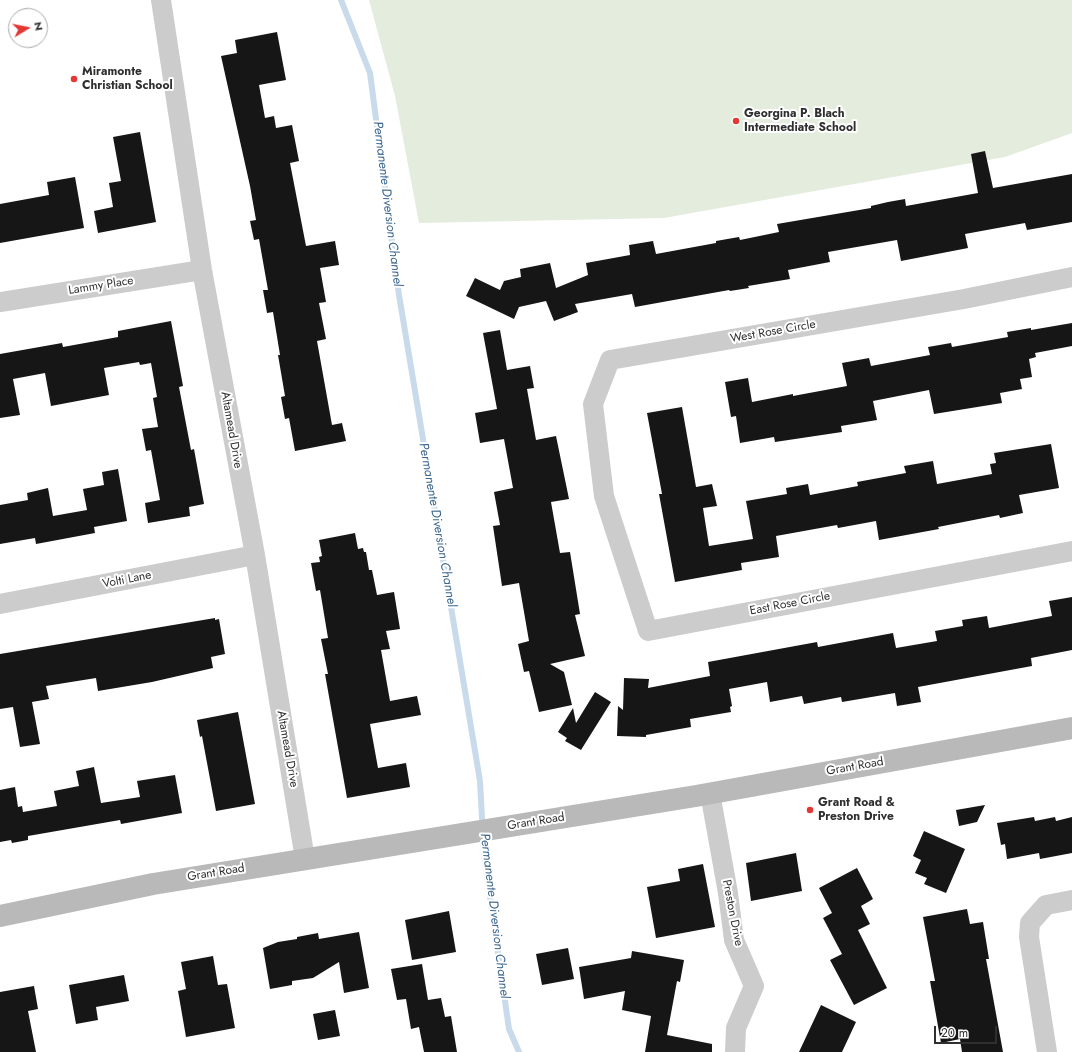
<!DOCTYPE html>
<html>
<head>
<meta charset="utf-8">
<style>
  body { margin:0 }
  #map { position:relative; width:1072px; height:1052px; overflow:hidden; background:#fff; font-family:Jost,sans-serif }
  canvas { display:block }
  .north { position:absolute; left:8px; top:8px; width:40px; height:40px; box-sizing:border-box; background:#fff; border:1px solid #acacac; border-radius:50%; rotate:80deg; font-size:11px; font-weight:700; line-height:16px; text-align:center; color:#2f2f2f }
  .north::after { content:''; display:block; margin:auto; width:14px; height:18px; background:#e33834; clip-path:polygon(50% 0,100% 100%,50% 72%,0 100%) }
  .scale { position:absolute; left:934px; top:1026px; width:63px; height:18px; box-sizing:border-box; border:2px solid #2f2f2f; border-top:0; padding-left:5px; font-size:12px; line-height:14px; white-space:nowrap; color:#2f2f2f; -webkit-text-stroke:3px #fff; paint-order:stroke }
</style>
</head>
<body>
<div id="map">
<canvas width="1072" height="1052"></canvas>
<div class="north">N</div>
<div class="scale">20 m</div>
</div>
<script>
const ctx = document.querySelector('canvas').getContext('2d');
ctx.lineJoin = 'round';
function paint(path, color) { ctx.fillStyle = color; ctx.fill(path, 'evenodd'); }
const toPath = rows => new Path2D(rows.map(r => 'M' + r).join(''));
function trace(path, color, width, dash) { ctx.strokeStyle = color; ctx.lineWidth = width; ctx.lineCap = dash ? 'butt' : 'round'; ctx.setLineDash(dash || []); ctx.stroke(path); }
function drawText(font, color, halo, rows, align = 'center') {
  ctx.font = font + ' Jost,sans-serif'; ctx.lineWidth = 4; ctx.setLineDash([]); ctx.textBaseline = 'middle'; ctx.strokeStyle = halo; ctx.fillStyle = color; for (const [text, x, y, turn = 0] of rows) {
    ctx.save(); ctx.translate(x, y); ctx.rotate((+turn || 0) * Math.PI / 180); ctx.textAlign = isNaN(turn) ? turn : align; if (halo) ctx.strokeText(text, 0, 0); ctx.fillText(text, 0, 0); ctx.restore();
  }
}
const green = toPath([
  [369,0,1072,0,1072,133,1005,157,664,218,419,223,395,96]
]);
const stream = toPath([
  [341,0,370,73,399,295,480,781,484,854,509,1029,519,1052]
]);
const building = toPath([
  [277,32,286,80,259,85,265,118,274,116,276,128,292,125,299,161,290,163,306,246,335,241,339,265,320,268,326,302,319,303,326,339,317,341,332,425,342,423,346,441,295,451,289,418,285,419,281,397,285,396,278,355,280,355,273,312,267,313,263,290,268,290,259,239,254,240,250,221,256,220,250,186,221,56,237,53,235,40],
  [140,132,156,222,98,233,94,211,113,207,109,183,121,181,113,137],
  [985,151,993,188,1072,174,1072,222,1027,230,1025,223,965,234,968,248,901,261,897,240,828,252,830,262,788,270,790,279,748,286,749,288,730,291,729,290,635,307,632,294,575,304,578,312,554,321,546,301,519,307,514,319,466,296,475,278,500,290,504,281,521,277,520,269,550,263,556,288,588,275,586,263,630,255,629,245,653,241,656,254,716,243,716,241,739,237,740,240,779,232,777,224,871,208,871,206,888,202,905,199,906,206,978,193,971,154],
  [75,177,84,228,0,243,0,204,49,195,47,182],
  [171,321,183,386,179,387,191,450,194,449,204,504,189,507,190,516,148,523,145,503,160,500,151,450,146,451,142,429,158,427,153,398,157,397,151,363,140,365,139,362,104,368,109,395,51,406,45,373,13,379,20,415,0,418,0,354,62,343,63,347,118,337,118,331],
  [1072,323,1072,346,1035,353,1036,357,1029,359,1032,377,1020,379,1022,389,1000,393,1002,403,934,414,929,390,873,401,877,420,841,426,842,432,775,442,774,437,740,443,736,416,731,417,725,382,748,378,752,402,793,394,793,396,847,386,842,363,869,358,871,366,930,355,928,347,951,343,952,347,1008,337,1007,332,1031,328,1031,330],
  [500,330,507,370,530,366,534,388,527,389,536,440,556,436,569,499,551,502,560,553,570,552,580,614,575,615,585,656,550,664,564,672,572,705,539,712,529,671,524,672,518,644,529,641,519,583,502,586,493,526,500,525,494,492,513,488,504,439,480,443,475,413,497,409,483,333],
  [682,407,696,487,712,484,717,506,703,508,709,546,753,539,746,501,787,494,786,488,808,484,810,495,858,486,857,482,906,473,904,466,933,461,937,484,992,474,990,464,996,463,994,453,1051,444,1059,488,1019,495,1023,513,1000,518,999,515,938,527,939,529,879,540,876,521,838,528,837,525,776,536,779,557,741,563,742,570,675,582,659,494,662,494,647,413],
  [118,469,127,521,94,527,95,533,36,544,35,538,0,544,0,505,28,500,27,493,48,488,53,516,87,510,83,489,104,485,102,472],
  [355,533,358,549,363,548,364,552,366,552,369,570,372,570,377,595,394,592,400,629,386,631,390,649,381,650,390,701,417,696,421,715,370,724,378,768,406,763,410,787,347,798,325,674,328,674,321,639,328,638,320,590,316,591,311,563,320,562,319,557,322,556,319,540],
  [1072,597,1072,650,1031,658,1032,666,918,687,921,702,897,706,895,693,842,702,841,697,804,704,802,696,770,702,767,682,729,689,732,706,730,707,731,712,690,719,691,727,646,735,646,737,617,736,618,706,623,710,624,678,649,679,648,688,710,676,708,662,817,642,818,647,893,633,896,648,937,641,935,631,963,626,962,620,987,616,989,628,1052,616,1049,601],
  [215,618,215,620,219,619,225,654,211,657,213,668,152,682,98,691,96,678,46,686,49,699,32,702,40,744,20,747,13,707,0,709,0,654],
  [595,692,611,702,581,750,565,741,567,738,558,732,573,708,576,723],
  [238,712,255,804,216,811,202,736,200,737,197,720],
  [94,767,101,803,140,797,137,781,175,775,182,813,121,824,120,820,28,836,28,840,12,843,11,840,0,842,0,790,15,787,18,807,22,806,23,812,57,806,54,791,79,786,76,771],
  [985,805,977,822,959,826,956,810],
  [1034,817,1035,821,1055,817,1056,821,1072,817,1072,853,1040,859,1039,853,1007,859,1005,844,1001,845,997,823],
  [924,831,965,849,946,893,924,884,927,878,915,873,921,860,913,856],
  [796,853,802,891,751,901,746,863],
  [703,864,715,927,656,938,647,887,680,881,678,869],
  [857,868,873,899,861,906,870,924,858,930,887,988,854,1005,830,960,842,954,823,918,832,913,819,888],
  [967,909,970,924,983,922,989,959,986,959,1003,1052,962,1052,960,1039,941,1043,930,981,935,981,923,917],
  [449,911,456,952,412,960,405,920],
  [359,932,369,988,344,993,339,962,313,978,292,981,292,985,270,989,263,948,278,942,297,939,297,937,318,933,319,939],
  [568,948,574,979,542,985,536,954],
  [632,951,684,960,680,982,677,981,667,1035,712,1044,712,1052,645,1052,651,1016,622,1010,625,991,584,999,579,967,631,958],
  [213,956,218,985,227,984,235,1028,186,1037,178,991,186,989,181,962],
  [422,964,428,1000,441,998,445,1017,451,1016,457,1052,424,1052,419,1027,411,1029,406,999,397,1000,391,969],
  [124,975,129,1001,96,1007,98,1020,76,1024,69,985],
  [34,986,38,1009,28,1011,36,1052,0,1052,0,992],
  [821,1005,856,1022,842,1052,799,1052],
  [335,1010,340,1036,318,1040,313,1014]
]);
const minor = toPath([
  [161,0,202,270,255,555,305,859],
  [1072,277,964,299,610,360,593,404,604,496,648,631,1072,551],
  [0,302,202,270],
  [0,604,255,555],
  [710,793,728,893,734,940,754,986,736,1028,735,1052],
  [1047,1052,1029,937,1030,923,1046,905,1072,900]
]);
const secondary = toPath([
  [0,916,153,884,696,796,1072,728]
]);
const markers = [
  [74,79,4,"#e33834"],
  [736,121,4,"#e33834"],
  [810,810,4,"#e33834"]
];
const poiNames = [
  ["Miramonte",82,72],
  ["Christian School",82,86],
  ["Georgina P. Blach",744,114],
  ["Intermediate School",744,128],
  ["Grant Road &",818,803],
  ["Preston Drive",818,817]
];
const streetNames = [
  ["Lammy Place",101,286,-9],
  ["West Rose Circle",773,332,-10],
  ["Altamead Drive",231,430,80],
  ["Volti Lane",127,580,-11],
  ["East Rose Circle",790,604,-11],
  ["Altamead Drive",287,749,80],
  ["Grant Road",855,767,-10],
  ["Grant Road",536,822,-9],
  ["Grant Road",216,873,-9],
  ["Preston Drive",732,913,79]
];
const waterNames = [
  ["Permanente Diversion Channel",387,204,83],
  ["Permanente Diversion Channel",437,525,80],
  ["Permanente Diversion Channel",494,916,83]
];
paint(green, '#e3ecdd');
trace(stream, '#c9dbeb', 6);
paint(building, '#161616');
trace(minor, '#ccc', 20);
trace(secondary, '#b9b9b9', 22);
for (const [x, y, r, color] of markers) { const dot = new Path2D(); dot.arc(x, y, r, 0, 2 * Math.PI); ctx.fillStyle = color; ctx.fill(dot); trace(dot, '#fff', 1.5); }
drawText('bold 12px', '#2f2f2f', '#fff', poiNames, 'left');
drawText('12px', '#2f2f2f', '#fff', streetNames);
drawText('italic 13px', '#3e6890', '#fff', waterNames);
</script>
</body>
</html>
